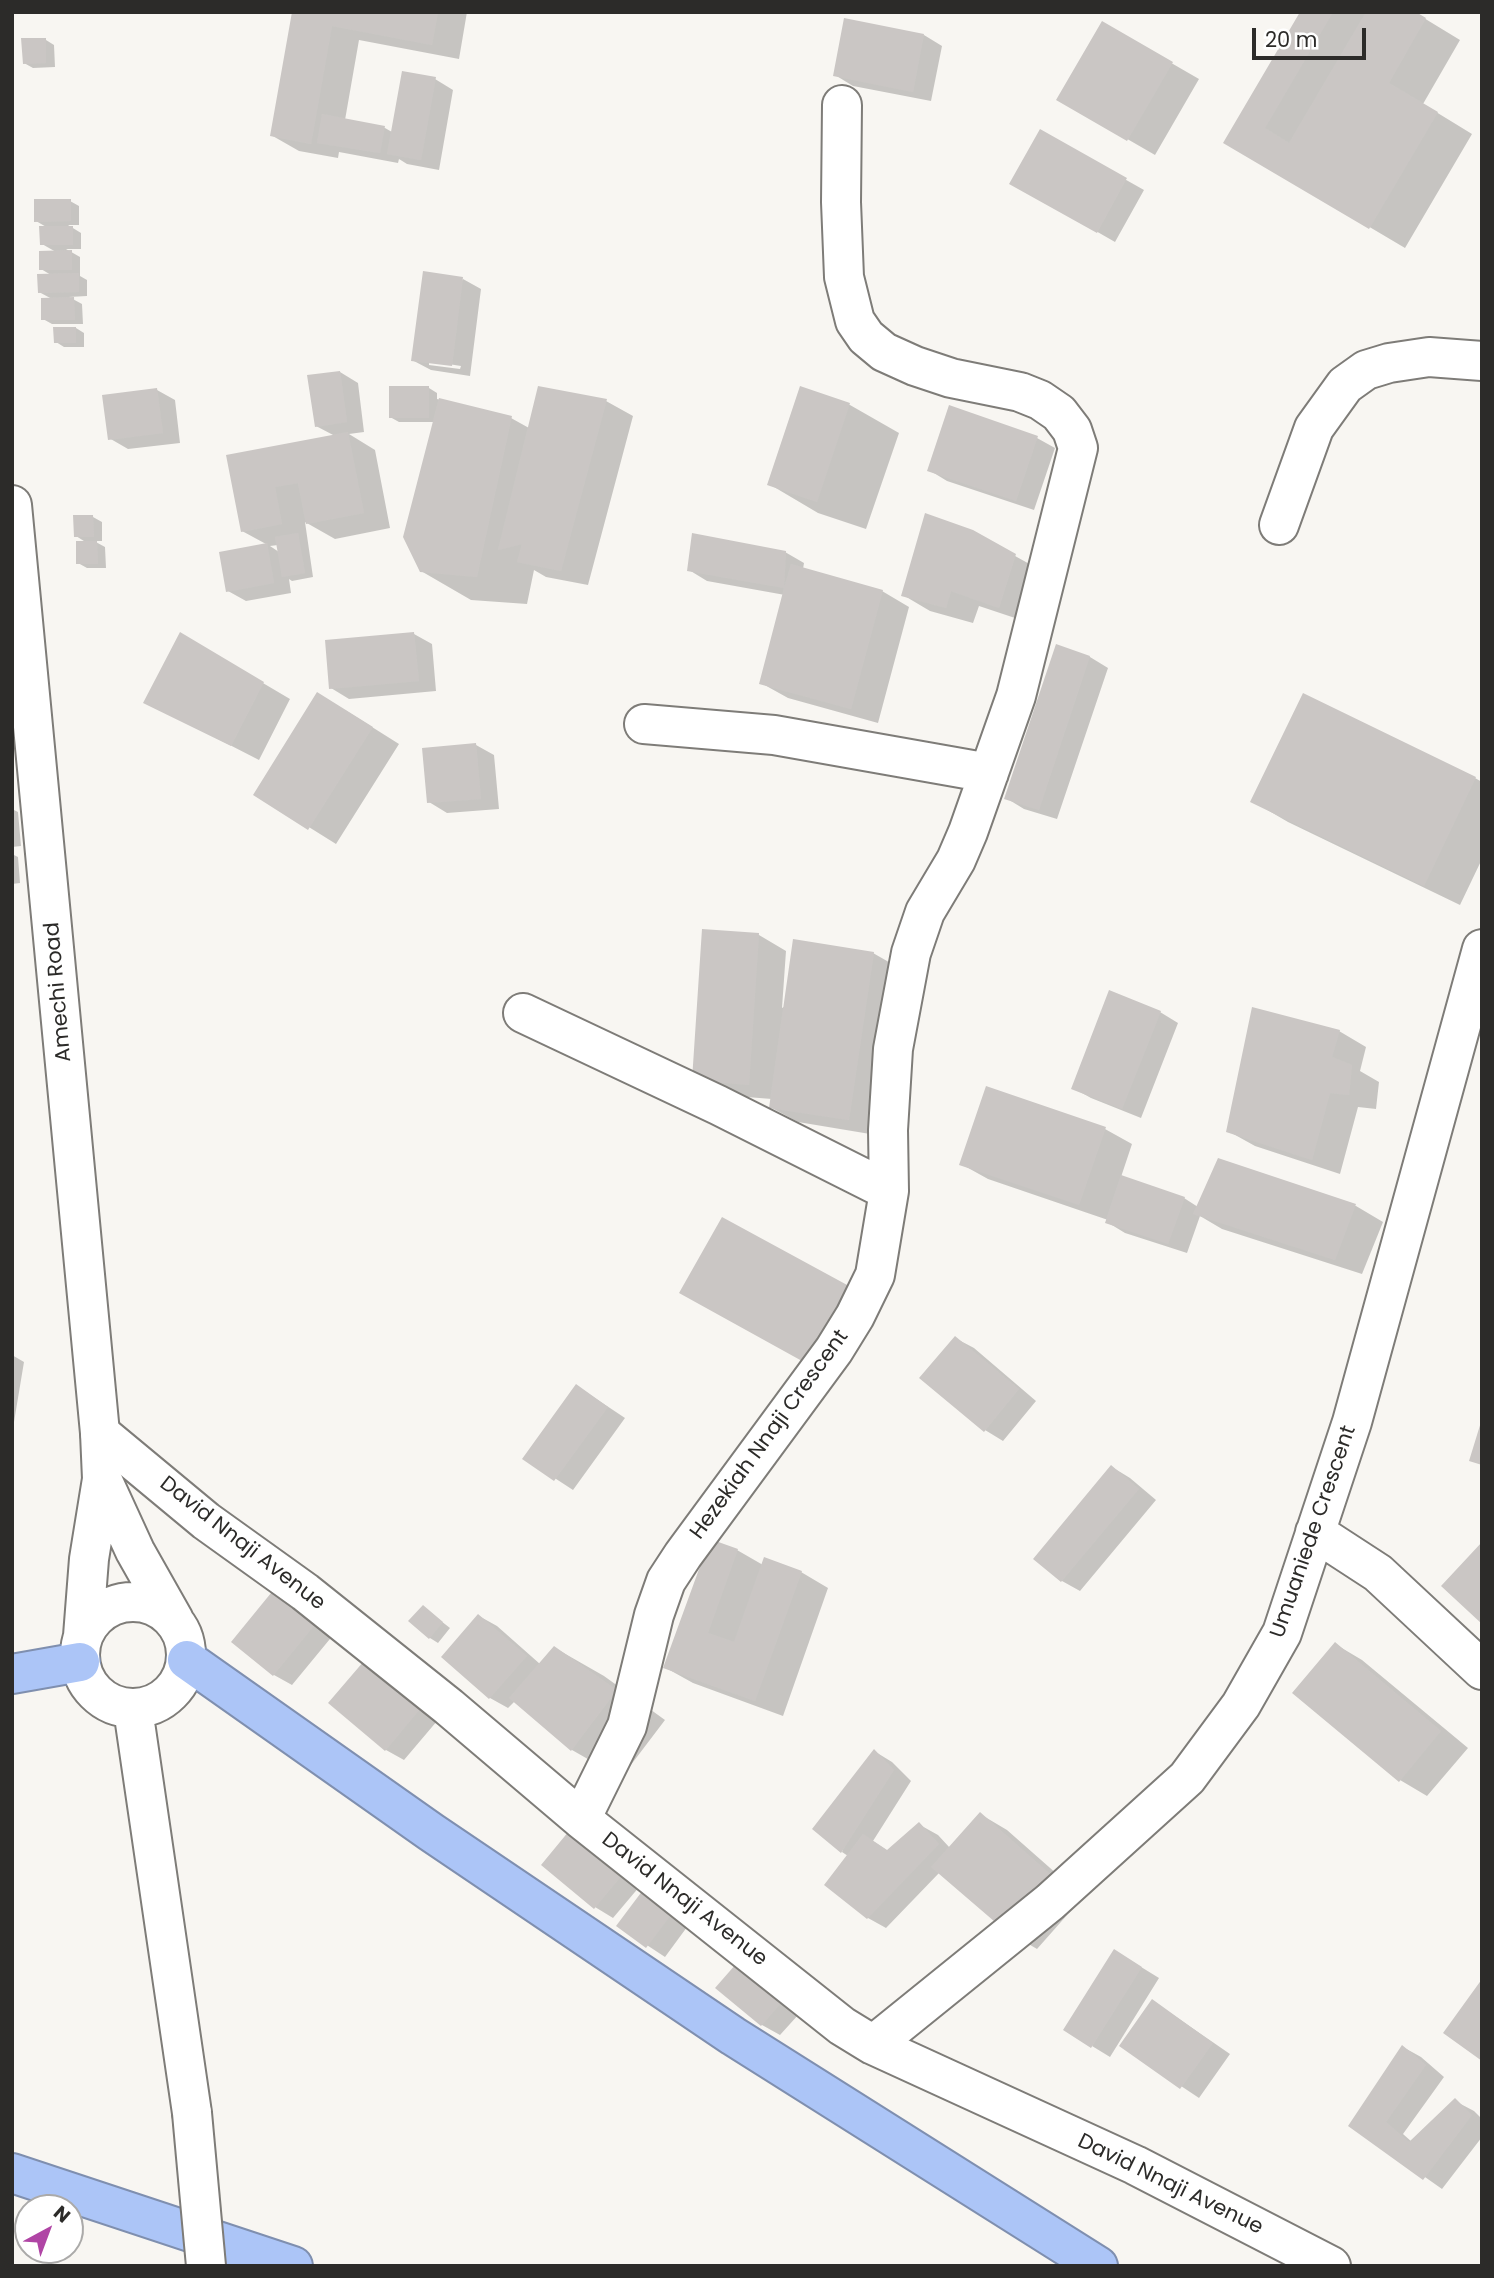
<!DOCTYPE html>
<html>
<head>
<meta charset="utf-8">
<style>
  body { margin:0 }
  #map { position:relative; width:1494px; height:2278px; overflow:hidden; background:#f8f6f2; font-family:Poppins,sans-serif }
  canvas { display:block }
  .frame { position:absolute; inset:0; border:14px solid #2c2b29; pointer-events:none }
  .north { position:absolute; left:14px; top:2194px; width:70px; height:70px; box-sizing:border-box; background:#fff; border:2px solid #abaaa9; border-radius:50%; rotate:41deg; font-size:19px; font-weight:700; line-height:28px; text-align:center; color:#2c2b29 }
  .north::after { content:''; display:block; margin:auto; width:24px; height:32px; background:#b045a5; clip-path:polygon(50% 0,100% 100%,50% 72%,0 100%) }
  .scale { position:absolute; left:1252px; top:28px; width:114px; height:32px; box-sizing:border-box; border:4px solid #2c2b29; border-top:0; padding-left:9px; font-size:21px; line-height:24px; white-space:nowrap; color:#2c2b29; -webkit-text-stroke:5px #fff; paint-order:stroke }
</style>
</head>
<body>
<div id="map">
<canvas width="1494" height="2278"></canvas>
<div class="frame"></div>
<div class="north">N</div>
<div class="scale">20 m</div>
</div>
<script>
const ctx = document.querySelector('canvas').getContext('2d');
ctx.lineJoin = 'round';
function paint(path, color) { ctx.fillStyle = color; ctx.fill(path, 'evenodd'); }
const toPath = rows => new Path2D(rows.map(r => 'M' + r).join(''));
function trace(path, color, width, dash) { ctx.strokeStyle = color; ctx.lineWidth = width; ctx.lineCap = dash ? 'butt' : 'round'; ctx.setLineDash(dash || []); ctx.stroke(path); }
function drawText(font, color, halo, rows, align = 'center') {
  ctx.font = font + ' Poppins,sans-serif'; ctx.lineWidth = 7; ctx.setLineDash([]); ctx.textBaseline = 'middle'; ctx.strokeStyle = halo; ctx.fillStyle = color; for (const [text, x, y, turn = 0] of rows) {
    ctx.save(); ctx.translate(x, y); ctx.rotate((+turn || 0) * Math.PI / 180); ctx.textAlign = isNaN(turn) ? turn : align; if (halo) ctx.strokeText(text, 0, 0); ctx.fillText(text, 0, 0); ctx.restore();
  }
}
const shadow = toPath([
  [294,12,467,12,459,59,359,40,345,120,385,128,392,132,435,79,453,90,439,170,407,164,399,159,398,163,339,152,338,158,299,151,271,135],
  [1302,12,1414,12,1460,40,1423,104,1472,134,1405,248,1226,142],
  [1102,23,1199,79,1155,155,1058,99],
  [924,35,942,46,931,101,853,86,835,75],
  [46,40,54,45,55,67,33,68,24,63],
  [1041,132,1144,190,1115,242,1012,183],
  [70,201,79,206,79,225,68,225,81,233,81,249,66,249,80,257,80,276,87,280,87,296,69,297,82,304,83,324,52,324,43,319,52,299,39,292,51,275,41,269,56,252,42,244,48,228,36,221],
  [463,279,481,289,470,376,431,370,412,360],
  [429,361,461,366,460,369,429,365],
  [76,328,84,333,84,347,64,347,56,342],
  [340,372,358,383,364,432,349,434,375,450,390,528,335,539,305,522,313,577,292,581,289,579,291,593,246,601,228,591,266,544,242,531,228,456,335,436,316,426],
  [278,545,279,552,270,546],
  [429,388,437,393,437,399,511,418,529,428,606,401,633,416,588,585,546,577,534,570,527,604,471,600,421,571,435,422,399,422,390,417],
  [801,389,850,405,899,433,866,529,818,513,769,484],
  [157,390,175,400,180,443,128,449,109,438],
  [1037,438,1055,448,1034,510,947,481,929,470],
  [93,517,102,522,102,541,94,541,105,547,106,568,87,568,78,563,87,543,76,536],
  [972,532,1042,571,1027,622,979,606,973,623,930,611,903,595],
  [785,552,804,563,803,569,882,591,909,607,878,723,788,698,761,683,785,595,707,581,689,570],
  [414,634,432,644,436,691,349,699,331,688],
  [1058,646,1090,657,1108,668,1057,819,1024,809,1006,798],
  [207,650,290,699,259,760,146,702],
  [345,710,399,744,336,844,256,794],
  [476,745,494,755,499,809,447,813,429,802],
  [1475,778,1482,782,1482,859,1460,905,1288,822,1252,801],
  [12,809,18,812,21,846,12,847],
  [12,854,18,857,20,883,12,884],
  [704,931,759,935,786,951,782,1008,873,953,901,969,876,1135,798,1122,770,1107,772,1099,721,1095,694,1079],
  [12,998,14,1032,12,1032],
  [1160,1012,1178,1023,1141,1118,1091,1098,1073,1088],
  [1339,1031,1366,1047,1360,1071,1379,1082,1376,1109,1358,1107,1340,1174,1255,1146,1228,1131],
  [1105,1129,1132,1144,1121,1177,1184,1198,1198,1207,1219,1160,1356,1206,1383,1222,1362,1274,1222,1229,1200,1216,1187,1253,1125,1233,1107,1222,1108,1220,988,1179,961,1164],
  [848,1288,829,1375,708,1308],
  [955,1338,974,1348,1036,1401,1003,1441,985,1430],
  [12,1355,24,1362,12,1434],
  [577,1386,625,1418,573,1490,524,1458],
  [1112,1467,1130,1478,1156,1500,1080,1591,1062,1581,1036,1558],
  [737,1550,763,1565,801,1572,828,1588,783,1716,693,1683,666,1668],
  [281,1584,339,1628,292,1685,274,1675,234,1642],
  [423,1607,450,1628,438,1643,430,1638],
  [479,1616,497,1626,540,1664,555,1648,604,1676,665,1720,621,1778,572,1750,515,1701,508,1708,490,1698,443,1657],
  [1335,1644,1362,1660,1468,1748,1427,1796,1400,1780],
  [388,1667,443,1714,404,1760,386,1750],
  [874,1751,892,1762,911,1781,873,1841,888,1851,920,1825,938,1835,950,1848,980,1814,1007,1830,1083,1897,1037,1949,1010,1933,940,1872,886,1928,868,1918,848,1856,842,1852],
  [570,1833,640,1886,613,1918,595,1907],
  [661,1902,690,1923,665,1957,618,1926],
  [1133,1962,1159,1978,1110,2057,1092,2046],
  [736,1966,799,2014,780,2035,762,2025,718,1988],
  [1153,2001,1230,2054,1199,2098,1121,2046],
  [1403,2047,1421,2057,1444,2077,1403,2134,1412,2142,1455,2101,1474,2111,1482,2119,1482,2137,1442,2189,1351,2125]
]);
const building = toPath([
  [292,12,438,12,432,45,332,26,311,144,270,136],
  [1300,12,1333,12,1265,128,1289,143,1366,12,1416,12,1426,18,1389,83,1438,112,1369,229,1223,143],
  [844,18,924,34,913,92,833,76],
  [1102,21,1173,62,1127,141,1056,100],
  [21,38,46,38,46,63,23,64],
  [402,71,436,77,421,160,387,154],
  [322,114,385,126,380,153,317,143],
  [1040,129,1127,178,1097,233,1009,184],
  [34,199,71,199,71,221,34,222],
  [39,226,73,226,73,245,40,245],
  [72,250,72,270,39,270,39,251],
  [423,271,463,277,452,366,411,361],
  [79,273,79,292,38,293,37,274],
  [74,297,75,320,41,320,41,298],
  [53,327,76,327,76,343,54,343],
  [340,371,347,422,315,427,307,375],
  [389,386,429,386,429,418,389,418],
  [538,386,607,399,561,571,517,562,522,544,498,550],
  [800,386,850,403,817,502,767,485],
  [157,388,163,433,108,440,102,395],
  [439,398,512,416,477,577,420,572,403,537],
  [949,405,1038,436,1016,501,927,471],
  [348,432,364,513,306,524,298,483,275,487,282,524,241,532,226,455],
  [925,513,973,530,1016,554,999,608,951,591,946,608,901,596],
  [73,515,93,515,94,537,74,537],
  [298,533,305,573,282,577,275,537],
  [692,533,786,551,784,588,791,564,883,590,851,709,759,684,784,588,687,571],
  [76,541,97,541,98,564,76,564],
  [267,543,274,583,226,592,219,552],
  [180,632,264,682,231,746,143,703],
  [414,632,419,681,329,689,325,640],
  [1056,644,1090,656,1039,810,1004,799],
  [317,692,373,727,308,830,253,795],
  [1303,693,1476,777,1424,886,1250,802],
  [476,743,481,799,427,803,422,748],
  [702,929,759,933,749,1085,692,1080],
  [793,939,874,952,849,1120,769,1108],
  [1109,990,1161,1011,1122,1109,1071,1089],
  [1252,1007,1340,1030,1332,1057,1352,1065,1349,1095,1330,1093,1312,1160,1226,1132],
  [986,1086,1106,1127,1079,1205,959,1165],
  [1218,1158,1356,1204,1335,1260,1193,1214],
  [1121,1175,1185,1197,1168,1244,1105,1223],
  [722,1217,849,1286,802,1361,679,1293],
  [955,1336,1019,1389,984,1432,919,1378],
  [576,1384,608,1407,554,1481,522,1459],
  [1481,1422,1482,1422,1482,1465,1469,1461],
  [1111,1465,1139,1489,1061,1582,1033,1559],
  [710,1539,738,1549,708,1633,734,1642,764,1557,802,1571,755,1701,663,1668],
  [1482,1542,1482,1624,1441,1586],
  [280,1582,322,1616,273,1676,231,1642],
  [423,1605,443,1622,429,1639,408,1621],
  [478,1614,527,1656,489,1699,441,1657],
  [1335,1642,1441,1731,1399,1782,1292,1693],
  [554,1646,617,1690,571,1751,509,1698],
  [370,1654,426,1702,385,1751,328,1703],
  [874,1749,894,1770,841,1853,812,1829],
  [980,1812,1057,1880,1009,1934,931,1867],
  [919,1822,939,1844,867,1919,824,1885,863,1834,887,1850],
  [569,1831,623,1874,594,1909,541,1865],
  [643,1890,673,1912,646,1948,616,1926],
  [1114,1949,1142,1967,1091,2048,1063,2030],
  [736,1964,782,2002,761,2026,715,1988],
  [1482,1979,1482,2061,1443,2033],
  [1152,1999,1213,2043,1180,2089,1119,2046],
  [1402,2045,1426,2065,1386,2122,1409,2142,1455,2098,1472,2115,1423,2180,1348,2126]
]);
const street = toPath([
  [1279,525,1314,428,1345,385,1366,370,1389,363,1429,357,1482,361],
  [644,724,774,735,989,773],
  [523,1013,718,1105,889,1191],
  [100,1433,206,1521,305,1592,449,1707,581,1819,842,2026,873,2045,1135,2165,1331,2266],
  [1315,1532,1378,1573,1482,1670],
  [581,1819,627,1726,654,1615,666,1581,683,1555,834,1350,855,1316,875,1275,889,1191,888,1130,893,1049,911,953,925,912,956,860,968,832,1016,696,1078,448,1072,430,1059,413,1040,400,1020,392,951,378,915,366,884,352,866,337,855,321,844,277,841,202,842,105],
  [873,2045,1050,1902,1187,1778,1241,1705,1282,1633,1352,1422,1482,949]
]);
const secondary = toPath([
  [12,505,100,1433,102,1479,89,1559,83,1636],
  [102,1479,135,1551,174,1620],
  '80 1655a53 53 0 1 1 106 0a53 53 0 1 1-106 0Z',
  [133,1709,192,2113]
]);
const highway = toPath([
  [187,1660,431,1832,733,2036,1098,2266],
  [12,1674,80,1662],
  [12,2173,293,2266]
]);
const secondaryBridge = toPath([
  [192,2113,206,2266]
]);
const streetNames = [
  ["Amechi Road",59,992,-95],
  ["Hezekiah Nnaji Crescent",770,1435,-54],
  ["Umuaniede Crescent",1314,1532,-71],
  ["David Nnaji Avenue",242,1544,38],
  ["David Nnaji Avenue",684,1900,38],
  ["David Nnaji Avenue",1170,2185,26]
];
paint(shadow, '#0003');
paint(building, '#cac6c4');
trace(street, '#7e7c78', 42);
trace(secondary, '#7e7c78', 42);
trace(highway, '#7f8faf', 42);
trace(street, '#fff', 38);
trace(secondary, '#fff', 38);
trace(highway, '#acc5f7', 38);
trace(secondaryBridge, '#7e7c78', 42, []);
trace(secondaryBridge, '#fff', 38);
drawText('21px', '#2c2b29', '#fff', streetNames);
</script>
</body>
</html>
